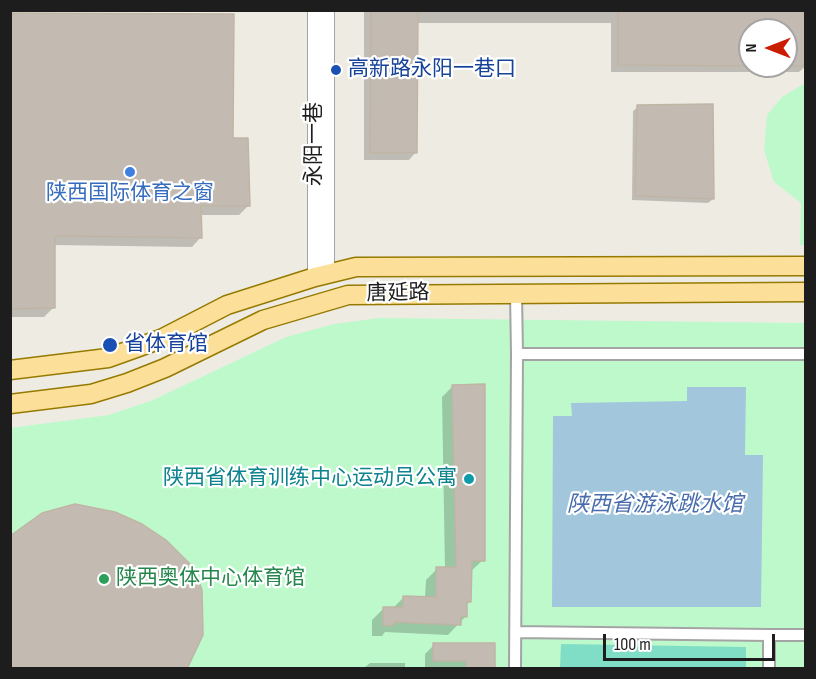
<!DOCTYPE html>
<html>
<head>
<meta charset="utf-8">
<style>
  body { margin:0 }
  #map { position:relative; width:816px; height:679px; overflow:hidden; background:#eeece2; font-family:"Sofia Sans Condensed",sans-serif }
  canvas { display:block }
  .frame { position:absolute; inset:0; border:12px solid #1d1d1d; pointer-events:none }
  .north { position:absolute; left:738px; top:18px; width:60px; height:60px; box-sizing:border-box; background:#fff; border:2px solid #a5a5a5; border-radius:50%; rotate:270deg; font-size:16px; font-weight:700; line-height:24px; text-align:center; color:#1d1d1d }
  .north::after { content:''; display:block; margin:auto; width:21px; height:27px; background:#ca1d00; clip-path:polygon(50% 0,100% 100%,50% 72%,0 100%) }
  .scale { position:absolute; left:603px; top:634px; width:172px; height:27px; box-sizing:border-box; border:3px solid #1d1d1d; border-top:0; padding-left:8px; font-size:18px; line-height:21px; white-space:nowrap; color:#1d1d1d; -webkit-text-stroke:4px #fff; paint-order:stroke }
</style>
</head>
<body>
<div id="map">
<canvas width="816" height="679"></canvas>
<div class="frame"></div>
<div class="north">N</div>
<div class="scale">100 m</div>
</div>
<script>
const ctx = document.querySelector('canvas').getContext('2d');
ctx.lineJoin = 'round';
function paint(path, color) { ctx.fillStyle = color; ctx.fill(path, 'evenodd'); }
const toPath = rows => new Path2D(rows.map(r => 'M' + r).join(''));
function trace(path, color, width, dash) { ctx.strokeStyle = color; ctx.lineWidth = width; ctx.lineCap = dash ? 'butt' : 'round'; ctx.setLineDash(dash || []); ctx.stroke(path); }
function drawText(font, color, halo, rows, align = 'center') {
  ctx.font = font + ' "Sofia Sans Condensed","Noto Sans SC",sans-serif'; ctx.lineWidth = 4.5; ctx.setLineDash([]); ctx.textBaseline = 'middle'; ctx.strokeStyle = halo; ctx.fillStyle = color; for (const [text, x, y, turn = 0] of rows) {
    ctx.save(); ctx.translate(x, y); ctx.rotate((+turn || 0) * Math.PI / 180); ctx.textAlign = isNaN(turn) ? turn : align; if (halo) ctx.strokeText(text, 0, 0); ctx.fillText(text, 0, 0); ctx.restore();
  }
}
const park = toPath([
  [805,83,806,245,800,245,801,203,774,182,764,150,767,115,782,97],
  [379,318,805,323,805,668,11,668,10,428,109,415,153,400,286,337,334,324]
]);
const pitch = toPath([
  [561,644,746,647,746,668,560,668]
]);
const water = toPath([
  [687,387,746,387,745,455,763,455,761,607,552,607,553,416,572,416,571,403,687,401]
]);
const shadow = toPath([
  [364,10,806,10,806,66,799,72,611,72,611,23,417,23,416,152,409,160,364,160],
  [750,30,786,30,786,66,750,66],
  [10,14,231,140,248,206,239,215,200,215,201,237,192,247,53,245,54,307,44,317,10,317],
  [638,107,713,199,708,203,632,200,633,111],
  [453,386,483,560,470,572,470,601,466,605,466,616,448,635,385,632,382,636,372,636,372,620,383,609,393,608,404,597,425,598,426,580,437,569,445,569,442,397],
  [434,645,494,668,425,668,425,654],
  [370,663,405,663,405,668,364,668]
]);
const building = toPath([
  [371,10,418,10,417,153,370,153,371,10],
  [618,10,806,10,806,66,786,66,786,30,750,30,750,66,618,65,618,10],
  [10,13,234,14,233,138,248,138,250,206,201,206,202,238,55,236,55,308,10,309,10,13],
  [713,104,714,199,635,196,637,105,713,104],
  [485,384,485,561,472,561,471,602,467,602,467,617,461,616,461,625,394,622,394,625,383,626,383,607,403,607,403,596,436,597,436,567,456,567,452,385,485,384],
  [75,504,115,512,142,524,166,540,194,568,202,590,203,635,187,669,10,669,10,536,42,513,75,504],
  [433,643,495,643,495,669,466,669,466,661,433,661,433,643]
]);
const minor = toPath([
  [516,293,517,354],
  [515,632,769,635],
  [515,668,517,354,806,354],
  [769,668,769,635,806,635]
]);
const tertiary = toPath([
  [327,10,327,273],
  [315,277,315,10]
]);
const primary = toPath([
  [10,370,108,358,161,339,227,305,315,277,356,267,806,266],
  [10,404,91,394,127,383,165,368,263,320,348,295,806,292]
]);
const markers = [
  [336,70,6,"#1a4fb4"],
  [130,172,6,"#3f7fe0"],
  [110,345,8,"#1a4fb4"],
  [469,479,6,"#0f9aa8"],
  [104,579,6,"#2e9e5b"]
];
const transitNames = [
  ["高新路永阳一巷口",348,70],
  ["省体育馆",124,345]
];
const streetNames = [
  ["永阳一巷",315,144,-90],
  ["唐延路",398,294,-1]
];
const shopNames = [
  ["陕西国际体育之窗",130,194]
];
const cultureNames = [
  ["陕西省体育训练中心运动员公寓",457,479]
];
const leisureNames = [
  ["陕西奥体中心体育馆",116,579]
];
const waterNames = [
  ["陕西省游泳跳水馆",655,505]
];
paint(park, '#bef9cc');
paint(pitch, '#80dec7');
paint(water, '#a2c7dc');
paint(shadow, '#0003');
paint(building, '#c3bbb2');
trace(building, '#c0b5a5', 1.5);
trace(minor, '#a4a4a4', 14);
trace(tertiary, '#a4a4a4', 16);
trace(primary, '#967a00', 21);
trace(minor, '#fff', 10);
trace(tertiary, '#fff', 14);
trace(primary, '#fce09a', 18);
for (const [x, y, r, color] of markers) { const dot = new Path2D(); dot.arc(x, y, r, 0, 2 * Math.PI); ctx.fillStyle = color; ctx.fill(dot); trace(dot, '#fff', 2); }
drawText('21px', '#164399', '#fff', transitNames, 'left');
drawText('21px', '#1d1d1d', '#fff', streetNames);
drawText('21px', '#366cbe', '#fff', shopNames);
drawText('21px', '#0d838f', '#fff', cultureNames, 'right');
drawText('21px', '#27864d', '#fff', leisureNames, 'left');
drawText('italic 22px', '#496dac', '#fff', waterNames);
</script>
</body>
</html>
